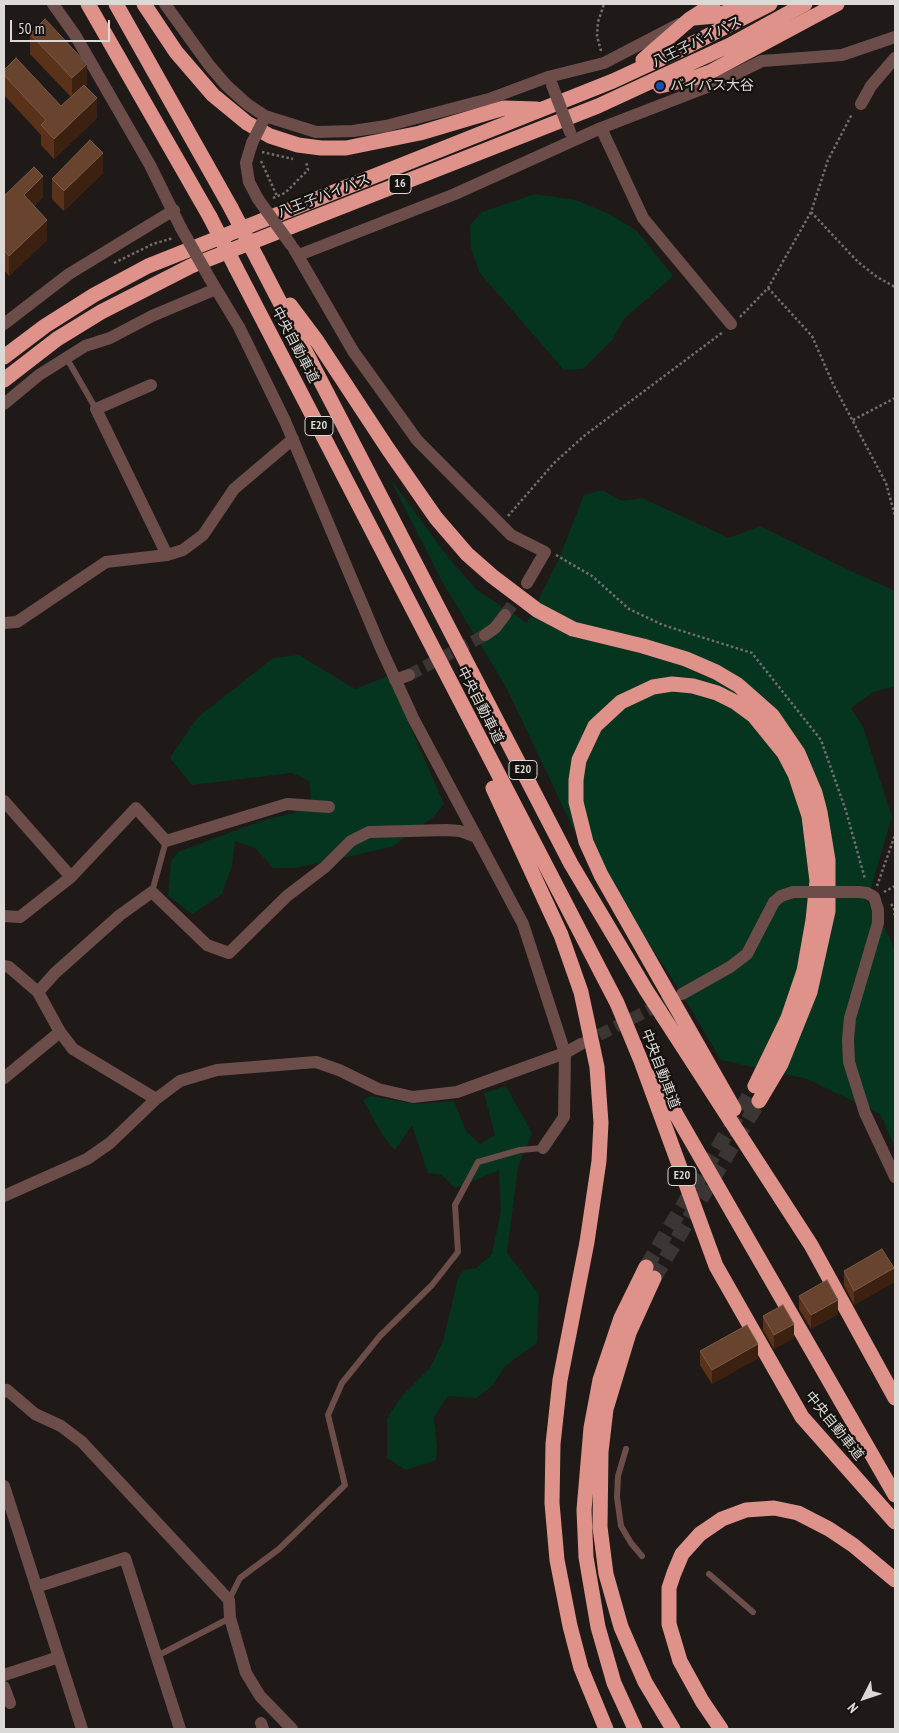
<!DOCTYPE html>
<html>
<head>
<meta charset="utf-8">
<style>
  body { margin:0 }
  #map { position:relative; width:899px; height:1733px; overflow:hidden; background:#1f1a18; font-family:"PT Sans Narrow",sans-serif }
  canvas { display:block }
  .frame { position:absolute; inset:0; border:5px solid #dbd8d6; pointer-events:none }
  .north { position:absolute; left:839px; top:1673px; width:50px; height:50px; -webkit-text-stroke:4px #15110f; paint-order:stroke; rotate:229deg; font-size:14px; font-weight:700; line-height:20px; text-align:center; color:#dbd8d6 }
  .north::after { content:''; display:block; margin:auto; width:18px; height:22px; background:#dbd8d6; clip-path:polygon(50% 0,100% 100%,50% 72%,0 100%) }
  .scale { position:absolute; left:10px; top:20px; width:100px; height:22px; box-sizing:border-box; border:2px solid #dbd8d6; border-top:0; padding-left:6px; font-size:15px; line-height:18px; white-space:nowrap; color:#dbd8d6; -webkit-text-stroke:4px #15110f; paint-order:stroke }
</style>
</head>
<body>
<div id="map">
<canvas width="899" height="1733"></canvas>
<div class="frame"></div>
<div class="north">N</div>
<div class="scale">50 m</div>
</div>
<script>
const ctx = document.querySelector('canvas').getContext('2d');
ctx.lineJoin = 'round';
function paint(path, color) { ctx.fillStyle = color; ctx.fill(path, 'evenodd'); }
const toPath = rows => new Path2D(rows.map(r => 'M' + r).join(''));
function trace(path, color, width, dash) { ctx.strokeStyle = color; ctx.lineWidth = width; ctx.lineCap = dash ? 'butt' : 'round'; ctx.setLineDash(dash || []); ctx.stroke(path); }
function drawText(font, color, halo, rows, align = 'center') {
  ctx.font = font + ' "PT Sans Narrow","Noto Sans JP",sans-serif'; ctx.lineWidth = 4.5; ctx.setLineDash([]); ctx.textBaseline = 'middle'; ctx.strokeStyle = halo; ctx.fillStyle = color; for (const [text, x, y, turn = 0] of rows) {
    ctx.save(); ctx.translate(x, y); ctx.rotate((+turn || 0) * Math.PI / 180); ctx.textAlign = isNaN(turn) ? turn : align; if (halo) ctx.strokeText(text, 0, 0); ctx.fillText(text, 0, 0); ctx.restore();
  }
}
const green = toPath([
  [535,194,576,200,609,214,636,230,673,276,624,319,613,339,583,369,564,370,479,272,471,248,470,225,482,212],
  [389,477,448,557,476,589,527,623,558,561,584,495,602,490,622,501,642,498,729,538,760,526,838,565,895,591,895,686,871,693,851,708,863,727,892,817,867,901,888,934,895,951,895,1147,880,1114,807,1079,721,1060,682,994,572,826,506,687,443,583],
  [299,655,355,689,388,676,444,804,433,817,392,847,295,868,273,868,255,848,235,841,232,866,222,894,192,914,168,896,171,861,178,852,261,821,293,813,311,798,309,781,292,773,192,785,170,758,197,718,273,658],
  [506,1086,532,1133,518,1167,507,1253,539,1294,537,1343,505,1366,492,1386,477,1398,448,1396,434,1417,437,1446,436,1460,406,1470,387,1458,387,1418,401,1397,430,1368,443,1341,458,1278,464,1270,477,1268,492,1254,501,1211,499,1170,455,1188,442,1175,428,1173,412,1125,395,1150,383,1136,363,1100,370,1096,416,1104,454,1101,466,1131,480,1144,495,1135,484,1093]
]);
const streetTunnel = toPath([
  [505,615,524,588],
  [409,675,485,635],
  [583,1043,679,995]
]);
const highwayTunnel = toPath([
  [646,1267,755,1086],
  [654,1278,759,1101]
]);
const path = toPath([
  [601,51,597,36,598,22,604,4],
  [262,152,293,159],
  [261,161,277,196],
  [273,198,285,193,308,170,306,161],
  [811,212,858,262,877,277,895,287],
  [114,263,153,244,173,238],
  [768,288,812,336,833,384,886,483,895,516],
  [740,317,768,288,811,212,828,160,852,114],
  [853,420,895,398],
  [508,516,554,463,584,436,723,332],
  [556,555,592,576,629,609,663,625,752,653,821,740,846,811,865,879],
  [877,886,895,835],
  [884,892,895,886],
  [891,904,894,908,895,918]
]);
const lane = toPath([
  [66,357,96,409],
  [152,892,166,841],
  [626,1449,618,1476,617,1497,621,1526,631,1543,642,1556],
  [709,1574,753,1612],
  [229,1600,240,1578,279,1549,345,1485,328,1415,342,1383,380,1336,432,1285,458,1252,455,1205,478,1162,520,1150,543,1148],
  [157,1656,230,1618]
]);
const street = toPath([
  [53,4,75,35,150,165,181,228],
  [165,4,209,65,226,85,247,104,265,116,316,132,353,131,386,126,489,99,548,77,604,63,679,24],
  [715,84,762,61,842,55,895,37],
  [861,104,871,86,895,58],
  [601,128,643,218,731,324],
  [252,143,246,163,249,182,258,199],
  [294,249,353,351,417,440,511,535,545,552,527,583],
  [299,255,455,194,601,128,715,84,710,72],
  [210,279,239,327,285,421,380,646,413,718,523,924,565,1053,564,1117,543,1148],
  [4,324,69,274,174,210],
  [151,385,96,409,167,555],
  [4,404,39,375,85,346,110,338,152,316,216,289],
  [4,623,17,622,106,562,167,555,183,550,203,535,234,489,293,439],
  [485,635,495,628,505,615],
  [395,680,409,675],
  [4,801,71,877,20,917,4,916],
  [71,877,136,808,166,841,287,804,329,807],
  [859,892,867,893,874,897,878,910,878,923,850,1018,848,1039,849,1062,865,1113,895,1177],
  [4,966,9,967,38,992,60,1032,73,1049,156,1099],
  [38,992,55,973,120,915,152,892,207,945,229,953,287,896,325,867,351,841,369,832,446,830,460,831,476,837],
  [682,994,730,967,747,954,774,902,781,896,793,892],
  [4,1078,60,1032],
  [4,1196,87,1159,110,1143,156,1099,180,1081,217,1070,316,1062,339,1070,378,1089,413,1097,457,1092,565,1053,581,1044],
  [4,1392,7,1390,35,1414,61,1426,82,1442,229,1600,230,1618,246,1673,260,1696,292,1729],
  [4,1486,82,1729],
  [36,1587,125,1558,180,1729],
  [4,1675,59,1657],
  [4,1687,10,1703],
  [261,1723,263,1729]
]);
const highway = toPath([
  [88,4,210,217],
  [116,4,231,208],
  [144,4,176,52,213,95,247,123,270,136,298,145,321,148,346,148,420,133,504,108,537,109],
  [694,18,715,16,749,4],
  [643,60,690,19,713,4],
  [660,86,694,78,710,72,837,4],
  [258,260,571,864,646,990,811,1245,895,1398],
  [236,268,617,1003,641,1061,716,1266,802,1417,895,1522],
  [290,305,317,341,388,449,436,518,467,554,492,576,537,610,573,629,643,646,686,659,716,672,738,685,772,715,798,753,815,793,820,812,828,860,828,911,810,992,781,1064,759,1101],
  [4,357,45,326,94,295,148,266,613,81,682,49,770,4],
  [4,380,57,339,101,312,191,266,598,106,730,45,805,4],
  [493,788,561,935,581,992,597,1067,601,1123,599,1161,587,1242,560,1380,553,1444,552,1503,557,1560,570,1626,581,1668,606,1729],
  [654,1076,895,1495],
  [734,1109,601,875,586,842,576,802,576,780,579,760,595,726,621,702,653,687,672,684,693,686,717,693,735,702,754,716,784,753,795,774,809,816,817,881,813,920,804,971,788,1018,755,1086],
  [654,1278,629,1333,606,1409,601,1452,600,1527,606,1574,621,1627,645,1682,673,1729],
  [635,1729,614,1683,598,1627,586,1557,584,1510,591,1428,600,1380,621,1318,646,1267],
  [721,1729,702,1701,680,1661,669,1624,669,1588,674,1573,682,1554,700,1534,722,1519,746,1510,774,1508,798,1513,829,1529,853,1545,895,1580]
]);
const streetBridge = toPath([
  [552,85,570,132],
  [252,143,263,121],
  [258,199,291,245],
  [181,228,210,279],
  [793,892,859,892]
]);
const highwayBridge = toPath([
  [231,208,258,260],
  [210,217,236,268]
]);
const wall = toPath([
  [30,34,87,84,85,86,97,118,54,159,41,145,41,135,4,95,4,70,61,106,71,97,30,54],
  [103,173,64,211,52,199,52,179],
  [4,196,43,197,34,206,47,240,9,276,4,270],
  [844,1271,894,1282,854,1305,844,1285],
  [799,1296,838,1314,811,1329,799,1309],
  [763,1316,794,1338,774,1349,763,1330],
  [700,1351,758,1358,712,1384,700,1365]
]);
const shadedWall = toPath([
  [87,64,87,84,72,98,72,78],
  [97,98,97,118,54,159,54,139],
  [103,153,103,173,64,211,64,191],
  [43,176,43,197,24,215,24,195],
  [47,220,47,240,9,276,9,256],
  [894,1268,894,1282,854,1305,854,1291],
  [838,1300,838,1314,811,1329,811,1315],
  [794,1324,794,1338,774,1349,774,1335],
  [758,1344,758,1358,712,1384,712,1370]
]);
const building = toPath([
  [45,19,87,64,72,78,30,34,45,19],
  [16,58,61,106,84,85,97,98,54,139,41,125,46,120,4,75,4,70,16,58],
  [90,140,103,153,64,191,52,179,90,140],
  [34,167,43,176,24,195,47,220,9,256,4,250,4,196,34,167],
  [882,1249,894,1268,854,1291,844,1271,882,1249],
  [827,1280,838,1300,811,1315,799,1296,827,1280],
  [783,1305,794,1324,774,1335,763,1316,783,1305],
  [747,1325,758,1344,712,1370,700,1351,747,1325]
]);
const markers = [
  [660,86,5,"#1a4fb4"]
];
const shields = [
  [400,184,22],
  [319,426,28],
  [523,770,28],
  [682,1176,28]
];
const shieldNames = [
  ["16",400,184],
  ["E20",319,426],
  ["E20",523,770],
  ["E20",682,1176]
];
const streetNames = [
  ["八王子バイパス",697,42,-26],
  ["八王子バイパス",324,196,-21],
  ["中央自動車道",295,345,62],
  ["中央自動車道",480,705,63],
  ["中央自動車道",660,1069,69],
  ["中央自動車道",834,1426,51]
];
const poiNames = [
  ["バイパス大谷",670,86]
];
paint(green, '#05341f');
trace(streetTunnel, '#3b3634', 12, [12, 6]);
trace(highwayTunnel, '#3b3634', 15, [15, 8]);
trace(path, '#736f6d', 2.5, [2.5, 2.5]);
trace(lane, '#6c4d49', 6);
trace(street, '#6c4d49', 12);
trace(highway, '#de9289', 15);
trace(streetBridge, '#6c4d49', 12);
trace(highwayBridge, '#de9289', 15);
paint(wall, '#5a3119');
paint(shadedWall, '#3c2010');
paint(building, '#68432e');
trace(building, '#7a5a48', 1);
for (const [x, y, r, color] of markers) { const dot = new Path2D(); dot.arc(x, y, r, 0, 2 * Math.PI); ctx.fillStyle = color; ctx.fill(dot); trace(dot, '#15110f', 2); }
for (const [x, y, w] of shields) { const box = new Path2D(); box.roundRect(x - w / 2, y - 9.5, w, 19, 4); ctx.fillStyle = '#15110f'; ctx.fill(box); trace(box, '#dbd8d6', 1); }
drawText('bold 12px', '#dbd8d6', null, shieldNames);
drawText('14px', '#dbd8d6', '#15110f', streetNames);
drawText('14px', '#dbd8d6', '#15110f', poiNames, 'left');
</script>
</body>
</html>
